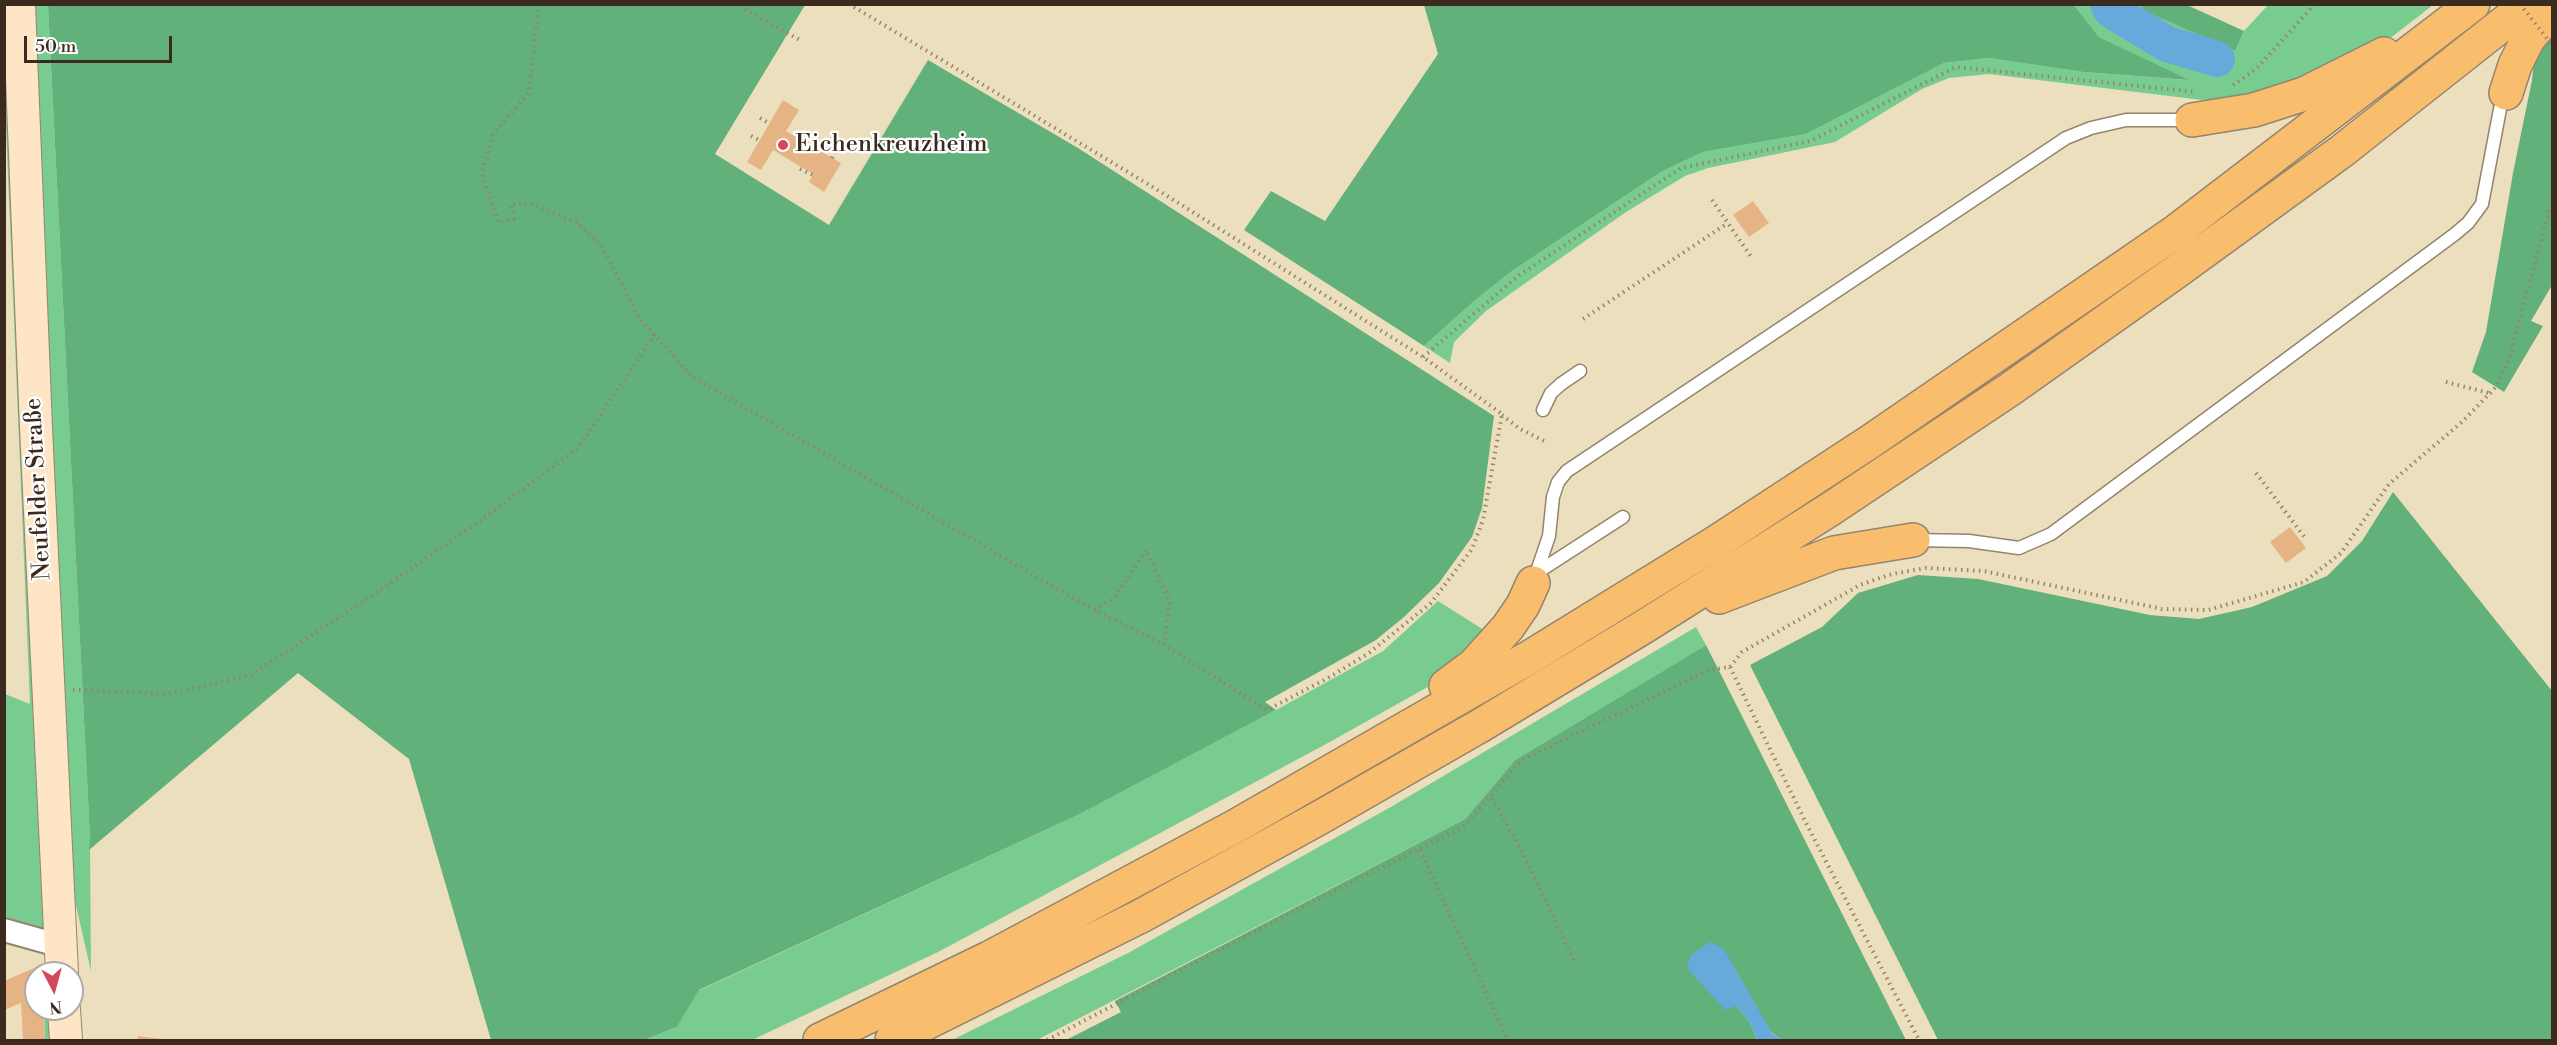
<!DOCTYPE html>
<html>
<head>
<meta charset="utf-8">
<style>
  body { margin:0 }
  #map { position:relative; width:2557px; height:1045px; overflow:hidden; background:#ecdfbe; font-family:"Libre Bodoni",serif }
  canvas { display:block }
  .frame { position:absolute; inset:0; border:6px solid #3b2a1e; pointer-events:none }
  .north { position:absolute; left:24px; top:961px; width:60px; height:60px; box-sizing:border-box; background:#fff; border:2px solid #b1aaa5; border-radius:50%; rotate:174deg; font-size:16px; font-weight:700; line-height:24px; text-align:center; color:#3b2a1e }
  .north::after { content:''; display:block; margin:auto; width:21px; height:27px; background:#d1495b; clip-path:polygon(50% 0,100% 100%,50% 72%,0 100%) }
  .scale { position:absolute; left:24px; top:36px; width:148px; height:27px; box-sizing:border-box; border:3px solid #3b2a1e; border-top:0; padding-left:8px; font-size:18px; line-height:21px; white-space:nowrap; color:#3b2a1e; -webkit-text-stroke:4px #fff; paint-order:stroke }
</style>
</head>
<body>
<div id="map">
<canvas width="2557" height="1045"></canvas>
<div class="frame"></div>
<div class="north">N</div>
<div class="scale">50 m</div>
</div>
<script>
const ctx = document.querySelector('canvas').getContext('2d');
ctx.lineJoin = 'round';
function paint(path, color) { ctx.fillStyle = color; ctx.fill(path, 'evenodd'); }
const toPath = rows => new Path2D(rows.map(r => 'M' + r).join(''));
function trace(path, color, width, dash) { ctx.strokeStyle = color; ctx.lineWidth = width; ctx.lineCap = dash ? 'butt' : 'round'; ctx.setLineDash(dash || []); ctx.stroke(path); }
function drawText(font, color, halo, rows, align = 'center') {
  ctx.font = font + ' "Libre Bodoni",serif'; ctx.lineWidth = 4.5; ctx.setLineDash([]); ctx.textBaseline = 'middle'; ctx.strokeStyle = halo; ctx.fillStyle = color; for (const [text, x, y, turn = 0] of rows) {
    ctx.save(); ctx.translate(x, y); ctx.rotate((+turn || 0) * Math.PI / 180); ctx.textAlign = isNaN(turn) ? turn : align; if (halo) ctx.strokeText(text, 0, 0); ctx.fillText(text, 0, 0); ctx.restore();
  }
}
const green = toPath([
  [5,5,51,925,40,933,5,924,5,694,30,704,5,104],
  [25,5,48,5,90,839,91,971,64,853],
  [2074,5,2140,5,2148,12,2235,51,2244,31,2268,5,2433,5,2375,50,2284,92,2210,101,1989,74,1949,78,1922,89,1835,142,1708,168,1685,176,1626,212,1486,311,1454,342,1450,363,1424,346,1473,302,1512,271,1661,172,1703,152,1806,134,1944,63,1989,58,2083,72,2187,80,2099,37],
  [1438,601,1492,635,1449,675,1328,743,940,951,752,1040,644,1040,677,1027,698,991,1080,814,1276,710,1383,651],
  [1696,627,1706,645,1515,760,1465,819,1037,1040,952,1040,1128,953,1389,808],
  [44,1009,55,1009,56,1040,45,1040]
]);
const forest = toPath([
  [48,5,805,5,715,154,829,225,928,60,1078,148,1494,416,1482,508,1472,537,1439,583,1404,617,1376,640,1265,702,1276,710,1080,814,699,990,677,1027,644,1040,491,1040,409,759,298,673,89,850,90,839],
  [1424,5,2074,5,2099,37,2189,80,2083,72,1989,58,1944,63,1806,134,1703,152,1661,172,1512,271,1473,302,1424,346,1244,230,1271,191,1325,221,1438,54],
  [2140,5,2187,5,2244,31,2235,51,2147,12],
  [2552,28,2552,285,2531,321,2543,326,2504,392,2472,372,2486,332,2513,173,2532,80,2536,43],
  [2393,492,2552,691,2552,1040,1938,1040,1750,665,1822,627,1858,593,1918,575,1978,579,2150,615,2199,619,2252,607,2327,576,2362,541],
  [1706,645,1906,1040,1782,1040,1736,1006,1750,1022,1757,1040,1066,1040,1121,1012,1115,1001,1465,819,1515,760]
]);
const water = toPath([
  [1710,942,1724,949,1772,1033,1782,1040,1757,1040,1750,1022,1736,1006,1725,1010,1687,968,1691,955]
]);
const river = toPath([
  [2108,4,2111,10,2167,44,2217,59]
]);
const building = toPath([
  [783,100,799,110,786,131,841,163,824,192,809,182,813,174,773,150,761,170,747,162],
  [1753,201,1769,223,1749,237,1733,215],
  [2290,527,2306,548,2286,563,2270,542],
  [41,965,41,973,36,973,36,1009,43,1009,45,1040,23,1040,21,1003,4,1010,4,981],
  [138,1036,161,1039,161,1040,137,1040]
]);
const path = toPath([
  [539,4,529,92,493,135,482,174,499,223,514,219,511,204,528,203,577,222,602,247,639,318,691,376,1094,610,1164,645,1267,710,1328,678,1369,653,1431,603,1472,549,1483,520,1502,414,1423,357,1161,192,849,4],
  [742,4,746,10,800,40],
  [2233,85,2256,69,2315,4],
  [760,118,769,123],
  [751,136,759,140],
  [832,158,837,149],
  [800,169,813,175],
  [1712,200,1752,258],
  [1583,319,1728,223],
  [1423,357,1518,276,1681,168,1810,141,1956,67,2196,92],
  [2446,382,2489,393],
  [1502,415,1520,429,1548,443],
  [2256,473,2306,539],
  [1095,610,1114,598,1146,550,1170,601,1164,645],
  [1730,667,1806,823,1919,1040],
  [73,690,167,694,251,675,376,593,488,515,579,447,655,334],
  [1492,798,1522,852,1574,961],
  [1420,850,1508,1040],
  [1047,1040,1296,910,1465,826,1520,761,1709,670,1730,667,1742,652,1860,585,1892,574,1926,568,1984,571,2162,609,2208,610,2304,582,2341,553,2389,484,2462,422,2496,387,2508,362,2552,200]
]);
const service = toPath([
  [1543,410,1551,393,1561,384,1580,371],
  [1914,540,1969,541,2019,548,2051,534,2455,234,2468,223,2482,204,2500,109,2506,93],
  [1538,572,1623,517],
  [1533,583,1549,536,1553,497,1558,482,1567,471,2066,138,2091,128,2126,120,2191,120]
]);
const minor = toPath([
  [4,930,61,946]
]);
const secondary = toPath([
  [19,4,36,428,62,973],
  [64,1009,66,1040]
]);
const motorway = toPath([
  [2506,93,2515,65,2528,39,2552,11],
  [2192,120,2254,110,2304,94,2384,54],
  [1719,597,1834,553,1913,540],
  [1446,686,1474,665,1508,627,1523,605,1533,583],
  [820,1040,989,958,1234,827,1530,657,1715,543,1871,441,2175,232,2473,4],
  [892,1040,1141,916,1321,817,1478,727,1645,626,1829,510,2009,390,2177,271,2342,151,2528,4]
]);
const pathBridge = toPath([
  [2520,4,2552,45]
]);
const markers = [
  [783,145,6,"#d1495b"]
];
const poiNames = [
  ["Eichenkreuzheim",795,145]
];
const streetNames = [
  ["Neufelder Straße",39,489,-93]
];
paint(green, '#79cc8f');
paint(forest, '#62b07a');
paint(water, '#66aadb');
trace(river, '#66aadb', 36);
paint(building, '#e6b384');
trace(service, '#94846e', 15);
trace(minor, '#94846e', 26);
trace(secondary, '#94846e', 34);
trace(motorway, '#94846e', 36);
trace(path, '#94846e', 4, [1.5, 4.5]);
trace(service, '#fff', 12);
trace(minor, '#fff', 22);
trace(secondary, '#fde5c5', 32);
trace(motorway, '#f9be6d', 33);
trace(pathBridge, '#94846e', 4, [1.5, 4.5]);
for (const [x, y, r, color] of markers) { const dot = new Path2D(); dot.arc(x, y, r, 0, 2 * Math.PI); ctx.fillStyle = color; ctx.fill(dot); trace(dot, '#fff', 2); }
drawText('24px', '#3b2a1e', '#fff', poiNames, 'left');
drawText('24px', '#3b2a1e', '#fff', streetNames);
</script>
</body>
</html>
